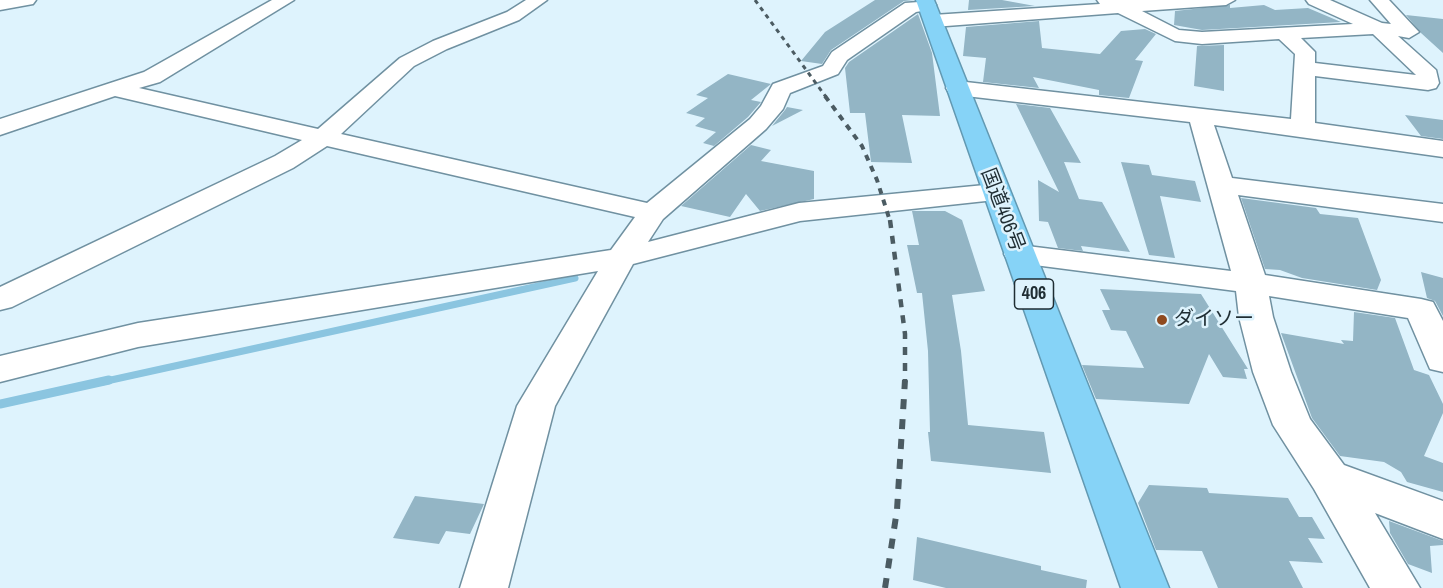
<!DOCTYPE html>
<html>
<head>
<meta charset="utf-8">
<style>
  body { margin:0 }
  canvas { display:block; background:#def3fd }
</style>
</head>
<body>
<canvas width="1443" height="588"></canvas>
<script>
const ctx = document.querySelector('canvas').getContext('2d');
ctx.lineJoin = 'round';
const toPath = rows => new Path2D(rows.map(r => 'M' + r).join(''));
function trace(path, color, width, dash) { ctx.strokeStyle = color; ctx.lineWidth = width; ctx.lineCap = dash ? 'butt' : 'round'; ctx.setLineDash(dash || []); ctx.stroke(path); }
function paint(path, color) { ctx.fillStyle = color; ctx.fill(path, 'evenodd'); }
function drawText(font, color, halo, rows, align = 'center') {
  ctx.font = font + ' "Archivo Narrow","Noto Sans JP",sans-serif'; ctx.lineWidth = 5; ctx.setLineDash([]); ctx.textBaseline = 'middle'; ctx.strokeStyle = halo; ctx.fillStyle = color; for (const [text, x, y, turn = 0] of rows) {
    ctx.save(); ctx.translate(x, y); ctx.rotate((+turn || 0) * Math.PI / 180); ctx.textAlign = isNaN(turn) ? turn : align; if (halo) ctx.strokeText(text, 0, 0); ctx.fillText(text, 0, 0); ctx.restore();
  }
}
const streamFar1 = toPath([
  [102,382,575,278]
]);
const stream = toPath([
  [0,404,109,380]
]);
const building = toPath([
  [875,0,914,0,904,1,831,50,822,64,801,61,825,32],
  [969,0,1002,0,1035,6,968,10],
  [1230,5,1230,8,1264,5,1275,10,1308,8,1341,22,1202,30,1174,25,1175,11],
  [918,14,932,53,940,116,902,115,912,163,871,162,865,113,850,113,845,68,849,62],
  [1406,15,1443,19,1443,53,1421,33],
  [1039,21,1042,48,1100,54,1121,31,1145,29,1156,34,1135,60,1143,61,1129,98,1099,95,1099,90,1033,77,1039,88,983,82,986,58,963,56,966,27],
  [1224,45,1224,91,1194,86,1197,46],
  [728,74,771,84,751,100,761,102,748,117,714,146,703,143,716,132,695,126,705,118,686,113,708,98,696,95],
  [1016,104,1050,108,1081,163,1064,162,1079,199,1102,202,1130,252,1081,246,1083,251,1058,248,1048,222,1039,221,1038,180,1059,192],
  [787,107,803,110,772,126,785,110],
  [1405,115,1443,120,1443,139,1421,136],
  [751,145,771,150,761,161,814,171,814,199,760,211,746,194,730,217,681,206],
  [1121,162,1149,165,1152,175,1195,181,1201,202,1160,196,1175,258,1149,255],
  [1241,198,1316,208,1320,214,1358,218,1381,280,1377,290,1302,278,1280,270,1265,269],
  [912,211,945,211,962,220,985,291,952,295,961,351,968,425,1044,432,1051,473,931,461,928,432,930,432,928,351,922,293,917,293,907,245,919,245],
  [1421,272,1443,278,1443,316,1435,301,1427,298],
  [1100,289,1201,294,1248,369,1244,369,1247,379,1223,377,1209,354,1189,404,1096,399,1082,365,1144,368,1126,331,1111,330,1102,310,1110,310],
  [1354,312,1395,318,1414,370,1429,375,1443,404,1443,413,1424,456,1443,463,1443,492,1407,482,1401,472,1384,462,1340,456,1312,418,1281,333,1344,344,1341,340,1353,341],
  [1149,485,1207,488,1209,493,1288,498,1299,517,1312,517,1325,539,1308,538,1323,563,1289,561,1303,588,1218,588,1202,551,1156,550,1138,503],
  [415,496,484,504,470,534,446,531,439,544,393,538],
  [1389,521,1443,541,1443,545,1430,546,1432,573,1408,564,1390,533],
  [917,537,1041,566,1041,570,1087,580,1086,588,946,588,913,580]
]);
const minor = toPath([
  [0,0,36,0,33,4,0,10,0,0],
  [272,0,294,0,160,82,139,88,318,129,400,58,433,41,507,12,526,0,547,0,519,20,447,49,414,66,341,134,647,203,750,119,761,106,773,84,823,66,832,52,905,3,933,1,936,5,933,9,916,12,847,60,838,74,790,93,783,109,766,129,663,219,648,242,799,203,995,184,1005,186,1009,192,1005,198,995,200,800,221,633,264,555,406,508,588,460,588,517,406,598,271,138,347,0,382,0,356,138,323,611,250,635,217,327,146,293,168,12,307,0,310,0,287,275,156,302,140,115,96,0,135,0,119,144,72,272,0],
  [1097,0,1235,0,1226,5,1142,11,1179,30,1202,32,1353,24,1309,4,1306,0,1330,0,1382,23,1391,24,1370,0,1389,0,1419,32,1409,38,1398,36,1436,70,1439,83,1436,88,1428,90,1315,76,1315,123,1443,141,1443,157,1214,125,1232,178,1443,204,1443,222,1238,195,1265,275,1421,299,1433,302,1443,321,1443,372,1430,369,1408,318,1269,296,1273,317,1291,372,1310,419,1344,465,1443,501,1443,539,1375,513,1420,588,1370,588,1314,489,1273,425,1253,372,1239,317,1236,291,1019,263,1008,261,1004,254,1008,247,1019,245,1231,271,1190,122,957,95,949,93,946,88,949,83,957,81,1291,119,1295,54,1279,39,1202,44,1175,41,1118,13,933,27,924,21,933,15,1100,4,1097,0],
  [1373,34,1416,75,1315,63,1315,52,1301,38,1373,34]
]);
const highway = toPath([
  [916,0,934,0,1169,588,1121,588,916,0]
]);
const railFar3 = toPath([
  [755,0,826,97]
]);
const railFar2 = toPath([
  [825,96,862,146,877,180,890,221]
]);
const railFar1 = toPath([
  [890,220,905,334,905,382]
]);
const rail = toPath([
  [885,588,897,510,905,380]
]);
const markers = [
  [1162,320,6,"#8f4a1f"]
];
const shields = [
  [1034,294,39]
];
const shieldNames = [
  ["406",1034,294]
];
const streetNames = [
  ["国道406号",1002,210,69]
];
const poiNames = [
  ["ダイソー",1174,320]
];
trace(streamFar1, '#8bc5e0', 7);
trace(stream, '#8bc5e0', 9);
paint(building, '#93b5c5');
trace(minor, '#7091a1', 3);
trace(highway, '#6299b2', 3);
paint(minor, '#fff');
paint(highway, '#86d3f7');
trace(railFar3, '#4b5b62', 3, [4.5, 4.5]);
trace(railFar2, '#4b5b62', 4, [6, 6]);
trace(railFar1, '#4b5b62', 4.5, [8, 8]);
trace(rail, '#4b5b62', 6, [10, 10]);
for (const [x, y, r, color] of markers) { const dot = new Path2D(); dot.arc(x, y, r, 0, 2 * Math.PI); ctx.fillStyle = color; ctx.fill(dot); trace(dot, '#def3fd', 2); }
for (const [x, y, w] of shields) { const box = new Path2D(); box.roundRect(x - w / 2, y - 15, w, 30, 4.5); ctx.fillStyle = '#def3fd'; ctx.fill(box); trace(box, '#1f2d33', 1.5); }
drawText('bold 18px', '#1f2d33', null, shieldNames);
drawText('20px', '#1f2d33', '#def3fd', streetNames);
drawText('20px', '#1f2d33', '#def3fd', poiNames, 'left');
</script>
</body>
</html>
